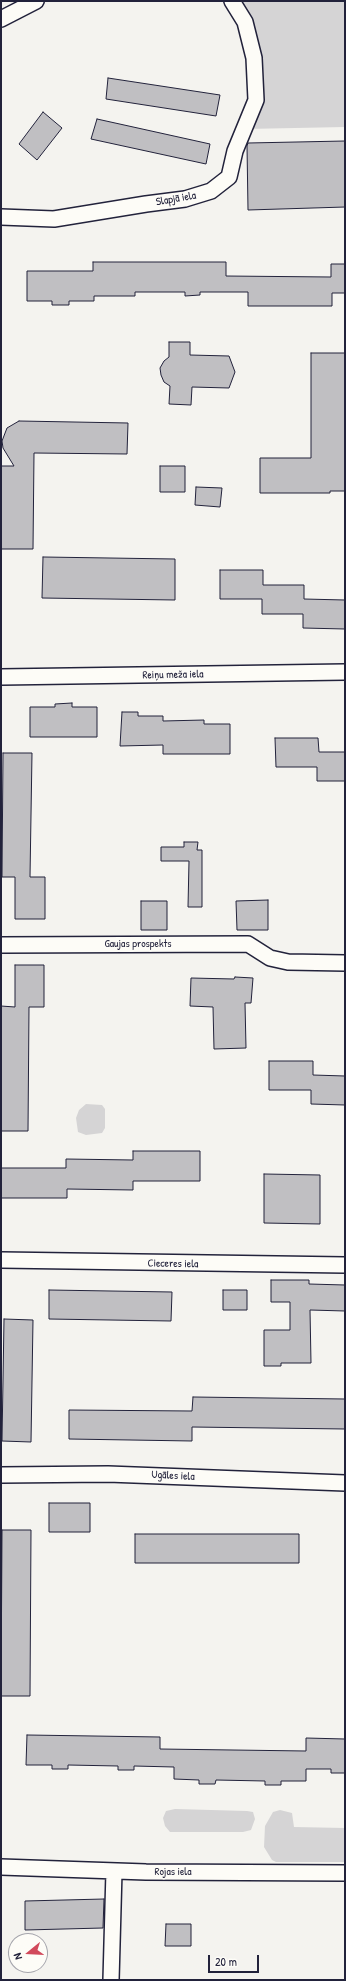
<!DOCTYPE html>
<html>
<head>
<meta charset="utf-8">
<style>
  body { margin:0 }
  #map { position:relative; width:346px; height:1981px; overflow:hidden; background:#f4f3ef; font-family:"Patrick Hand",sans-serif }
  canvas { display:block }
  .frame { position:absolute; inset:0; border:2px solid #22223b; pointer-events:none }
  .north { position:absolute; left:8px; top:1933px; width:40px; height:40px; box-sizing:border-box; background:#fdfcf7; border:1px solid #a5a5ac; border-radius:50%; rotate:252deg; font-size:11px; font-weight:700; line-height:16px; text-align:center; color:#22223b }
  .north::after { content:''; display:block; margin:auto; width:14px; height:18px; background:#d1495b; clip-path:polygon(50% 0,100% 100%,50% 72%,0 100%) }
  .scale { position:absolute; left:208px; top:1955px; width:51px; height:18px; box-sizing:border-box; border:2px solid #22223b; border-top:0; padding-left:5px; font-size:12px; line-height:14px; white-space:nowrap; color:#22223b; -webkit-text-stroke:3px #fdfcf7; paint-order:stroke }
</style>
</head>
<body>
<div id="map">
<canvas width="346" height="1981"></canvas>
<div class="frame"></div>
<div class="north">N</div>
<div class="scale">20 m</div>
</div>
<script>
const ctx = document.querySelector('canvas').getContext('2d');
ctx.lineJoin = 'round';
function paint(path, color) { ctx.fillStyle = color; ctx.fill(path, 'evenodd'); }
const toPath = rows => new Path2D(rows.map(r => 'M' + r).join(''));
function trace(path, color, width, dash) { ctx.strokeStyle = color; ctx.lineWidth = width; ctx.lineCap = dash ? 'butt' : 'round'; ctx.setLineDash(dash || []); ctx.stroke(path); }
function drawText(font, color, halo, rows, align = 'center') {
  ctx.font = font + ' "Patrick Hand",sans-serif'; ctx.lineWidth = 3; ctx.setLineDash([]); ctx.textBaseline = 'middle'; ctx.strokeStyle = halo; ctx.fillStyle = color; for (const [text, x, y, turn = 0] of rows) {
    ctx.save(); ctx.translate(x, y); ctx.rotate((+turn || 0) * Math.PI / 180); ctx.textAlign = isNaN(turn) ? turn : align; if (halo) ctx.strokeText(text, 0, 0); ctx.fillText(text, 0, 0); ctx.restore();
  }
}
const green = toPath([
  [232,1,345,1,345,127,245,129,254,58],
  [86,1104,102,1105,105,1109,105,1128,102,1133,86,1135,78,1132,76,1118,79,1110],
  [175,1809,247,1811,253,1812,255,1819,251,1830,243,1832,170,1832,165,1826,163,1818,166,1811],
  [280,1810,292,1813,294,1827,345,1828,345,1862,276,1862,272,1860,264,1847,265,1826,273,1812]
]);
const building = toPath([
  [108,78,220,95,216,116,106,99,108,78],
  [43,112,62,128,37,160,19,144,43,112],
  [97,119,210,144,206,164,91,139,97,119],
  [345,141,345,207,248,210,247,146,248,143,345,141],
  [93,262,226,262,226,276,331,277,331,264,345,264,345,293,332,293,332,306,248,306,248,292,200,292,200,295,185,296,185,292,135,292,135,296,94,296,94,301,69,301,69,305,52,305,52,301,27,301,27,271,93,271,93,262],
  [169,342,190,342,190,355,229,356,235,372,229,388,192,387,191,405,169,404,170,386,164,382,161,375,160,368,164,361,169,357,169,342],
  [311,353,345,353,345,491,330,491,330,493,260,493,260,458,311,458,311,353],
  [19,421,128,423,127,454,34,453,33,549,1,549,1,466,14,466,3,448,2,441,7,428,19,421],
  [160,466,185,466,185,492,160,492,160,466],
  [196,487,222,488,220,507,195,505,196,487],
  [43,557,175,559,175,600,42,598,43,557],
  [220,570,263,570,263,585,304,585,304,599,345,600,345,629,303,628,303,614,262,614,262,599,220,599,220,570],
  [72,703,72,707,97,707,97,737,30,737,30,707,55,707,55,704,72,703],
  [122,712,138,712,138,716,163,716,163,721,204,720,204,724,230,724,230,754,163,754,163,745,120,746,122,712],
  [275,738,318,738,319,752,345,752,345,781,317,781,317,767,276,767,275,738],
  [3,753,32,753,30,877,45,877,45,919,15,919,15,877,2,877,3,753],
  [184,842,198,842,197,850,202,850,202,907,188,907,189,861,161,861,161,847,184,847,184,842],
  [268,900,268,930,237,930,236,901,268,900],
  [141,901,167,901,167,930,141,930,141,901],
  [15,965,44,965,44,1007,29,1007,28,1131,1,1131,1,1006,15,1007,15,965],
  [235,977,253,978,251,1003,245,1003,246,1048,214,1049,213,1007,190,1006,191,978,234,979,235,977],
  [269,1061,313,1061,313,1075,345,1076,345,1105,311,1104,311,1090,269,1090,269,1061],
  [133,1151,200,1151,200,1181,133,1181,133,1190,67,1189,67,1198,1,1198,1,1168,66,1168,66,1159,133,1160,133,1151],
  [264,1174,320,1175,320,1224,264,1223,264,1174],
  [271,1280,309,1280,309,1284,345,1285,345,1311,310,1310,311,1363,281,1363,281,1366,264,1366,264,1330,290,1330,290,1302,271,1302,271,1280],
  [49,1290,172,1292,171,1321,49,1319,49,1290],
  [223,1290,247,1290,247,1310,223,1310,223,1290],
  [4,1319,33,1320,31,1442,2,1441,4,1319],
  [193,1397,345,1399,345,1429,192,1427,192,1441,69,1439,69,1410,192,1411,193,1397],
  [49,1503,90,1503,90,1532,49,1532,49,1503],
  [2,1530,31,1530,30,1696,1,1696,2,1530],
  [135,1534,299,1534,299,1563,135,1563,135,1534],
  [27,1735,160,1737,160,1749,306,1751,306,1738,345,1739,345,1773,331,1773,331,1769,306,1769,306,1781,281,1781,281,1785,265,1785,265,1781,216,1780,215,1784,199,1784,199,1780,174,1779,174,1767,134,1766,134,1770,118,1770,118,1766,68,1765,68,1769,52,1769,52,1765,26,1765,27,1735],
  [104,1899,103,1928,25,1930,25,1901,104,1899],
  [166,1924,191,1924,191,1946,165,1946,166,1924]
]);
const street = toPath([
  [1,19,36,1],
  [1,217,54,219,146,204,185,199,211,191,229,177,235,151,256,100,254,58,245,22,232,1],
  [1,677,345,672],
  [1,945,248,944,270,958,288,962,345,963],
  [1,1260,345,1265],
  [1,1475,108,1474,345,1483],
  [1,1867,146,1872,345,1873],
  [111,1980,114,1871]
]);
const streetNames = [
  ["Slapjā iela",176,199,-10],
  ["Reiņu meža iela",173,675,-1],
  ["Gaujas prospekts",138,944],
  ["Cieceres iela",173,1264,1],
  ["Ugāles iela",173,1476,3],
  ["Rojas iela",173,1872]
];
paint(green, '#d5d4d5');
paint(building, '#c0bfc2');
trace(building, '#22223b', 1);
trace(street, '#22223b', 18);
trace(street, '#fdfcf7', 15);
drawText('11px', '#22223b', '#fdfcf7', streetNames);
</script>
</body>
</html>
